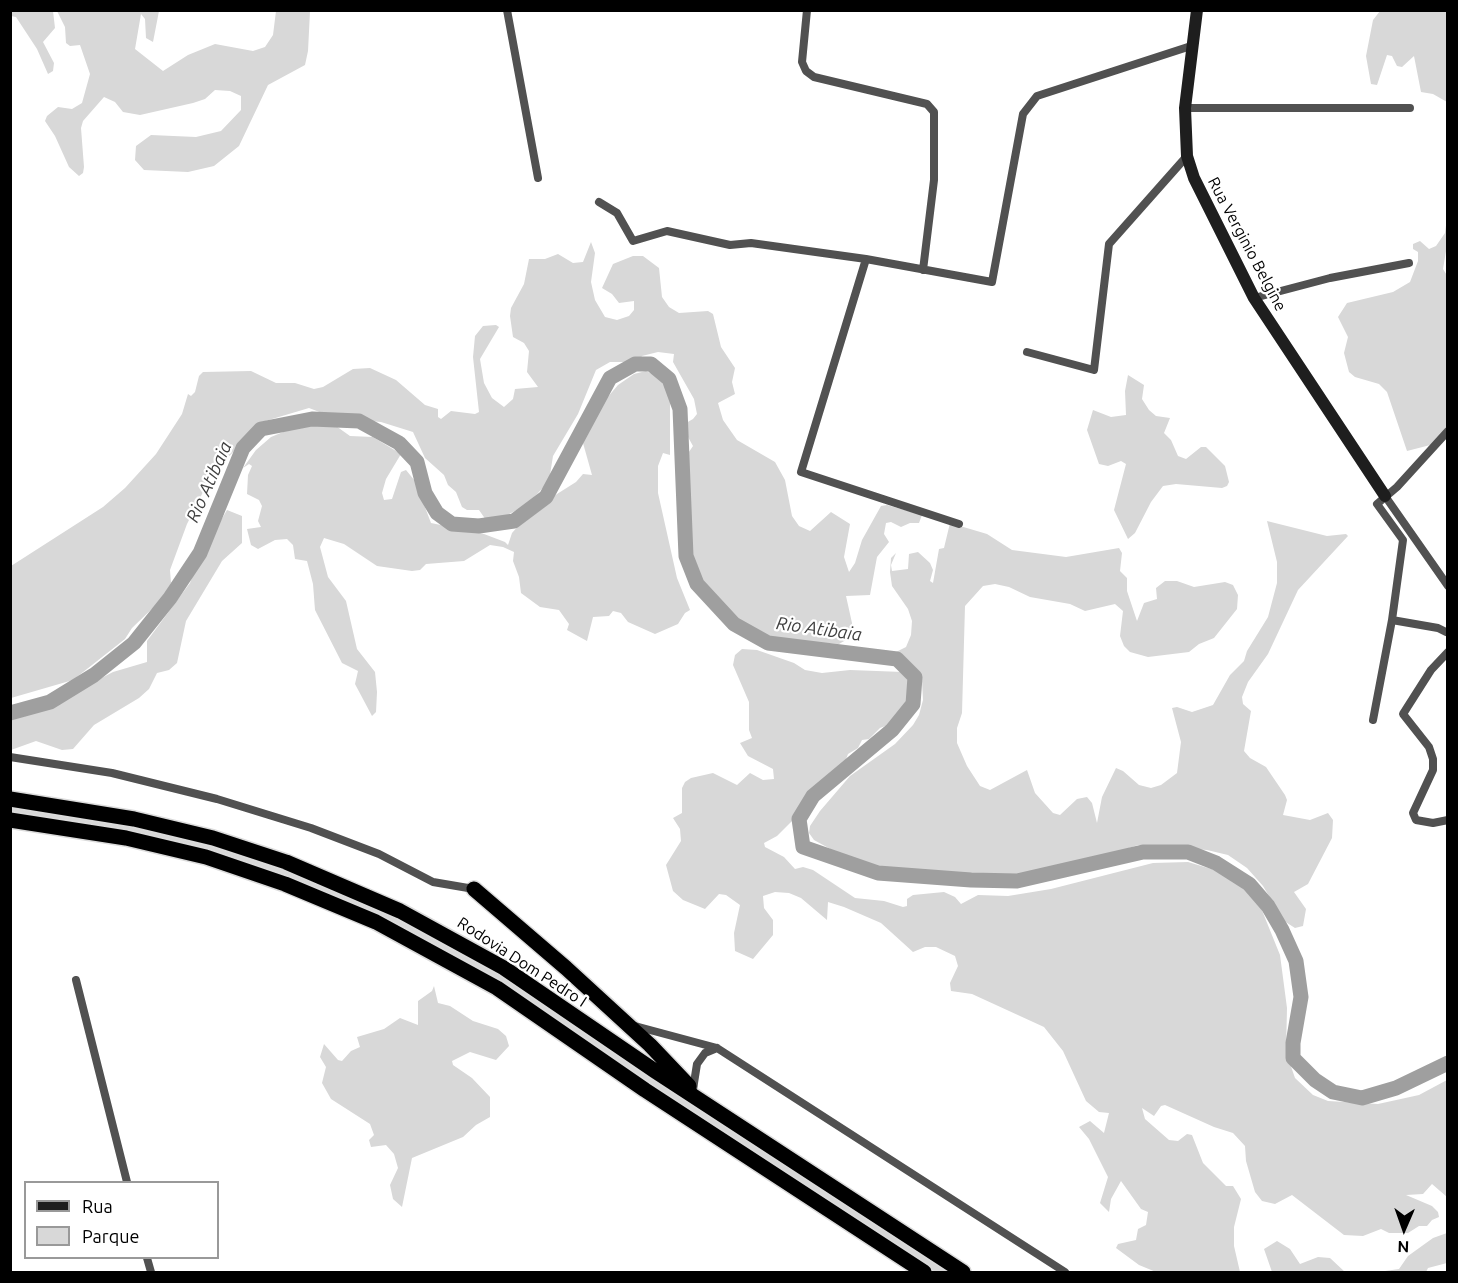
<!DOCTYPE html>
<html>
<head>
<meta charset="utf-8">
<style>
  body { margin:0 }
  #map { position:relative; width:1458px; height:1283px; overflow:hidden; background:#fff; font-family:Ubuntu,sans-serif }
  canvas { display:block }
  .frame { position:absolute; inset:0; border:12px solid #000; pointer-events:none }
  .legend { position:absolute; left:24px; top:1181px; width:195px; height:78px; box-sizing:border-box; background:#fff; border:2px solid #999; margin:0; padding:8px 10px; list-style:none; font-size:18px; color:#000 }
  .legend li { display:flex; align-items:center; gap:12px; height:30px }
  .legend b { width:30px; border:2px solid #999 }
  .north { position:absolute; left:1374px; top:1199px; width:60px; height:60px; -webkit-text-stroke:4px #fff; paint-order:stroke; rotate:182deg; font-size:16px; font-weight:700; line-height:24px; text-align:center; color:#000 }
  .north::after { content:''; display:block; margin:auto; width:21px; height:27px; background:#000; clip-path:polygon(50% 0,100% 100%,50% 72%,0 100%) }
</style>
</head>
<body>
<div id="map">
<canvas width="1458" height="1283"></canvas>
<div class="frame"></div>
<ul class="legend">
<li><b style="height:8px;background:#1e1e1e"></b>Rua</li>
<li><b style="height:16px;background:#d8d8d8"></b>Parque</li>
</ul>
<div class="north">N</div>
</div>
<script>
const ctx = document.querySelector('canvas').getContext('2d');
ctx.lineJoin = 'round';
function paint(path, color) { ctx.fillStyle = color; ctx.fill(path, 'evenodd'); }
const toPath = rows => new Path2D(rows.map(r => 'M' + r).join(''));
function trace(path, color, width, dash) { ctx.strokeStyle = color; ctx.lineWidth = width; ctx.lineCap = dash ? 'butt' : 'round'; ctx.setLineDash(dash || []); ctx.stroke(path); }
function drawText(font, color, halo, rows, align = 'center') {
  ctx.font = font + ' Ubuntu,sans-serif'; ctx.lineWidth = 4.5; ctx.setLineDash([]); ctx.textBaseline = 'middle'; ctx.strokeStyle = halo; ctx.fillStyle = color; for (const [text, x, y, turn = 0] of rows) {
    ctx.save(); ctx.translate(x, y); ctx.rotate((+turn || 0) * Math.PI / 180); ctx.textAlign = isNaN(turn) ? turn : align; if (halo) ctx.strokeText(text, 0, 0); ctx.fillText(text, 0, 0); ctx.restore();
  }
}
const green = toPath([
  [11,10,53,11,55,28,43,42,54,63,53,71,48,74,37,49,16,17,11,16],
  [57,11,159,11,153,42,146,38,145,19,141,14,135,49,163,71,188,55,215,44,253,51,265,47,273,35,276,11,310,11,308,51,305,65,268,85,239,146,214,166,188,172,144,170,135,160,136,146,151,135,196,137,221,131,241,110,241,96,230,91,215,90,205,99,193,103,140,115,123,112,115,102,104,97,83,121,81,128,84,167,83,173,79,176,69,167,55,136,45,121,47,116,58,107,72,109,82,103,90,74,80,45,70,46,66,43,65,27],
  [1380,11,1447,11,1447,102,1433,94,1421,92,1414,56,1402,67,1397,66,1392,56,1387,55,1377,85,1371,84,1366,56,1373,20],
  [1447,218,1447,245,1443,269,1448,277,1448,432,1438,443,1407,451,1387,392,1379,384,1355,377,1349,372,1344,353,1348,337,1338,317,1347,303,1393,292,1410,282,1418,261,1418,252,1413,249,1413,244,1420,241,1429,249,1436,246,1445,233],
  [591,242,595,253,591,282,595,300,605,317,617,320,629,316,634,310,634,301,619,303,612,294,602,288,613,264,633,256,643,256,659,268,662,297,669,307,679,313,708,311,713,314,721,347,735,368,732,382,735,394,718,403,723,420,737,440,775,462,785,480,792,516,799,526,810,531,831,512,850,524,844,557,849,572,855,563,862,540,881,506,887,505,922,515,919,523,910,523,901,527,891,522,886,523,884,534,889,542,877,557,870,595,846,596,852,623,851,637,839,644,782,641,746,627,717,612,709,604,700,588,686,548,678,468,693,446,683,428,686,423,693,419,697,414,694,399,673,362,674,354,658,352,642,356,638,362,610,362,596,370,578,414,553,456,549,481,528,504,496,521,486,520,479,510,467,510,462,507,456,492,448,485,444,475,425,458,413,432,381,422,335,418,309,408,262,422,212,474,187,524,170,570,171,583,161,600,132,628,125,639,73,680,11,698,11,566,103,507,125,488,156,454,182,414,188,394,191,396,195,392,199,376,203,372,251,371,276,383,295,383,314,389,323,387,353,369,370,368,396,380,425,405,438,409,438,417,441,419,451,411,475,414,479,412,473,357,475,336,483,326,496,325,499,327,480,359,484,383,492,398,504,407,513,399,515,389,538,387,527,372,529,351,524,343,513,337,510,316,511,308,524,284,529,259,545,259,558,254,573,263,583,262],
  [646,371,659,377,670,396,670,455,663,453,658,466,658,493,677,578,690,610,685,613,678,624,655,634,628,622,621,613,613,611,609,616,593,617,587,641,567,630,569,624,559,610,540,607,521,593,519,577,513,561,514,552,503,547,490,545,464,561,426,564,420,570,412,571,377,566,344,544,324,538,320,547,328,577,346,601,357,649,375,672,377,692,376,712,372,716,355,684,358,671,342,663,315,610,313,584,307,561,295,559,293,545,287,539,275,540,258,549,251,545,247,529,261,527,258,521,262,506,259,500,247,494,248,475,252,466,249,464,243,468,256,450,271,437,300,425,336,426,350,436,373,437,401,454,386,479,382,493,384,500,392,499,401,472,406,470,415,481,431,523,484,534,505,542,508,545,512,533,520,524,557,494,576,482,583,474,592,475,583,443,589,419,618,385,634,374],
  [1128,375,1144,385,1142,399,1149,410,1156,416,1170,418,1164,433,1171,440,1178,456,1186,459,1201,447,1206,447,1225,466,1229,482,1227,486,1222,488,1176,484,1163,486,1151,502,1135,533,1128,539,1114,510,1126,464,1121,461,1108,466,1099,464,1087,430,1093,410,1111,417,1126,415,1125,391],
  [227,510,242,516,242,543,222,561,186,621,177,663,169,670,157,673,149,689,139,698,94,725,73,749,62,750,36,741,11,750,11,720,50,709,71,694,113,672,147,662,147,641,190,583,211,528,217,527],
  [1267,521,1327,536,1346,534,1348,536,1298,590,1268,654,1248,682,1242,697,1243,704,1251,711,1244,751,1250,758,1266,767,1285,795,1287,800,1283,815,1310,820,1328,813,1333,820,1332,838,1308,884,1294,892,1306,909,1303,926,1295,928,1284,921,1263,886,1247,868,1228,855,1207,850,1138,845,1054,873,976,882,865,875,856,870,843,856,814,840,809,833,810,826,820,811,850,776,895,744,913,725,919,715,923,700,922,681,909,664,890,655,906,647,911,635,912,621,908,609,892,586,890,572,891,558,896,553,891,565,892,571,908,569,909,554,918,552,930,563,933,570,930,581,933,583,939,549,944,548,950,523,987,534,1012,550,1066,557,1119,548,1122,553,1120,571,1127,578,1127,591,1137,621,1144,603,1157,599,1156,588,1165,581,1177,581,1194,587,1225,582,1233,585,1238,595,1237,609,1214,638,1199,644,1189,652,1148,657,1130,652,1124,646,1120,636,1123,611,1115,604,1085,611,1070,604,1030,597,1009,587,995,584,983,586,965,606,962,713,957,728,957,743,967,766,980,786,990,790,1027,770,1035,793,1053,813,1060,815,1077,799,1087,797,1092,803,1097,823,1102,797,1116,768,1123,771,1139,785,1151,788,1161,785,1177,773,1181,742,1172,708,1177,707,1192,712,1213,705,1230,675,1244,661,1247,651,1268,617,1277,583,1277,562],
  [742,649,757,650,794,663,805,670,822,673,850,670,903,672,909,678,912,697,899,721,880,728,869,739,862,740,858,748,848,754,842,770,807,795,795,818,777,836,764,843,765,847,784,857,795,869,803,867,813,870,855,898,884,901,903,907,907,906,907,899,913,895,944,892,955,897,961,904,978,895,1008,896,1051,889,1153,863,1188,862,1218,871,1244,887,1259,903,1280,955,1287,1008,1286,1052,1295,1078,1313,1095,1328,1101,1378,1104,1419,1095,1447,1080,1447,1197,1432,1184,1423,1194,1406,1195,1432,1206,1438,1212,1439,1217,1432,1220,1427,1226,1419,1226,1408,1233,1389,1233,1381,1229,1363,1236,1344,1235,1292,1195,1275,1204,1262,1201,1255,1192,1246,1161,1245,1146,1233,1133,1214,1127,1165,1105,1161,1106,1154,1116,1142,1108,1145,1119,1169,1140,1178,1141,1187,1134,1192,1135,1203,1163,1226,1186,1233,1186,1241,1199,1234,1227,1234,1246,1240,1272,1156,1272,1139,1265,1116,1248,1118,1244,1136,1240,1138,1229,1146,1225,1148,1212,1141,1209,1121,1181,1111,1199,1109,1212,1100,1203,1108,1177,1089,1139,1079,1127,1090,1121,1104,1133,1109,1113,1099,1112,1086,1101,1063,1051,1044,1027,972,994,951,991,950,983,958,966,955,956,936,947,925,947,913,952,881,923,844,907,828,902,827,920,801,898,789,893,775,892,763,896,764,908,773,920,773,935,753,959,735,951,734,933,740,905,726,895,719,894,705,909,683,900,673,891,666,865,681,841,680,829,673,818,682,813,682,788,685,782,691,778,713,773,737,785,750,773,763,780,774,779,773,769,748,756,740,743,752,738,749,730,749,702,733,665,735,655],
  [11,804,44,808,213,843,350,893,486,963,953,1272,935,1272,569,1033,325,894,11,815],
  [434,986,438,1003,450,1006,473,1021,498,1029,506,1036,509,1046,496,1060,470,1052,452,1061,453,1065,472,1078,490,1097,490,1117,476,1125,463,1137,412,1158,402,1207,393,1199,390,1185,398,1168,394,1154,386,1145,371,1147,369,1140,374,1135,370,1124,331,1099,322,1083,326,1067,320,1057,324,1044,338,1060,342,1061,351,1051,360,1047,357,1037,384,1029,400,1018,418,1025,418,1001,432,991],
  [1447,1233,1447,1263,1428,1268,1426,1272,1378,1272,1399,1269,1408,1256,1433,1238],
  [1277,1241,1290,1249,1300,1264,1318,1257,1330,1258,1345,1272,1272,1272,1264,1249]
]);
const river = toPath([
  [10,713,50,702,94,675,134,643,170,598,200,553,243,448,261,429,312,419,359,421,399,443,417,462,425,493,437,513,452,524,479,526,514,521,546,497,610,378,635,364,651,364,669,379,680,409,686,556,697,584,734,624,768,643,897,659,915,677,913,704,892,730,813,796,799,819,803,847,878,873,971,880,1017,881,1143,852,1188,852,1216,863,1249,884,1268,906,1282,930,1296,961,1301,997,1293,1043,1293,1058,1315,1080,1333,1092,1362,1098,1396,1088,1448,1063]
]);
const street = toPath([
  [507,10,538,178],
  [807,10,802,62,806,71,814,77,927,104,934,112,934,180,923,270],
  [1185,108,1410,108],
  [599,202,617,213,633,241,667,231,730,245,751,243,866,259,992,282,1023,114,1037,96,1191,46],
  [866,259,801,472,959,524],
  [1254,298,1330,278,1409,263],
  [1027,352,1094,370,1109,244,1187,156],
  [1385,496,1448,586],
  [1392,620,1438,628,1446,632],
  [1448,652,1431,670,1403,714,1429,747,1433,759,1433,770,1413,813,1416,820,1433,823,1448,820],
  [1373,720,1392,620,1403,540,1377,504,1397,487,1448,431],
  [10,757,112,773,217,799,311,828,379,854,433,882,474,889],
  [76,980,127,1182],
  [635,1026,717,1048,1065,1272],
  [693,1089,697,1064,705,1053,717,1048],
  [147,1258,151,1272]
]);
const secondary = toPath([
  [1197,10,1185,108,1187,156,1194,178,1254,298,1385,496]
]);
const highway = toPath([
  [10,799,134,819,213,838,286,862,400,911,504,968,655,1071,963,1272],
  [10,820,126,838,206,857,285,884,376,922,497,988,645,1090,924,1272],
  [474,889,566,968,650,1045,689,1086]
]);
const streetNames = [
  ["Rua Verginio Belgine",1247,244,62],
  ["Rodovia Dom Pedro I",522,962,33]
];
const waterNames = [
  ["Rio Atibaia",209,482,-66],
  ["Rio Atibaia",819,629,8]
];
paint(green, '#d8d8d8');
trace(river, '#9f9f9f', 15);
trace(highway, '#dbdbdb', 18);
trace(street, '#515151', 8);
trace(secondary, '#1e1e1e', 12);
trace(highway, '#000', 15);
drawText('16px', '#000', '#fff', streetNames);
drawText('italic 18px', '#404040', '#fff', waterNames);
</script>
</body>
</html>
